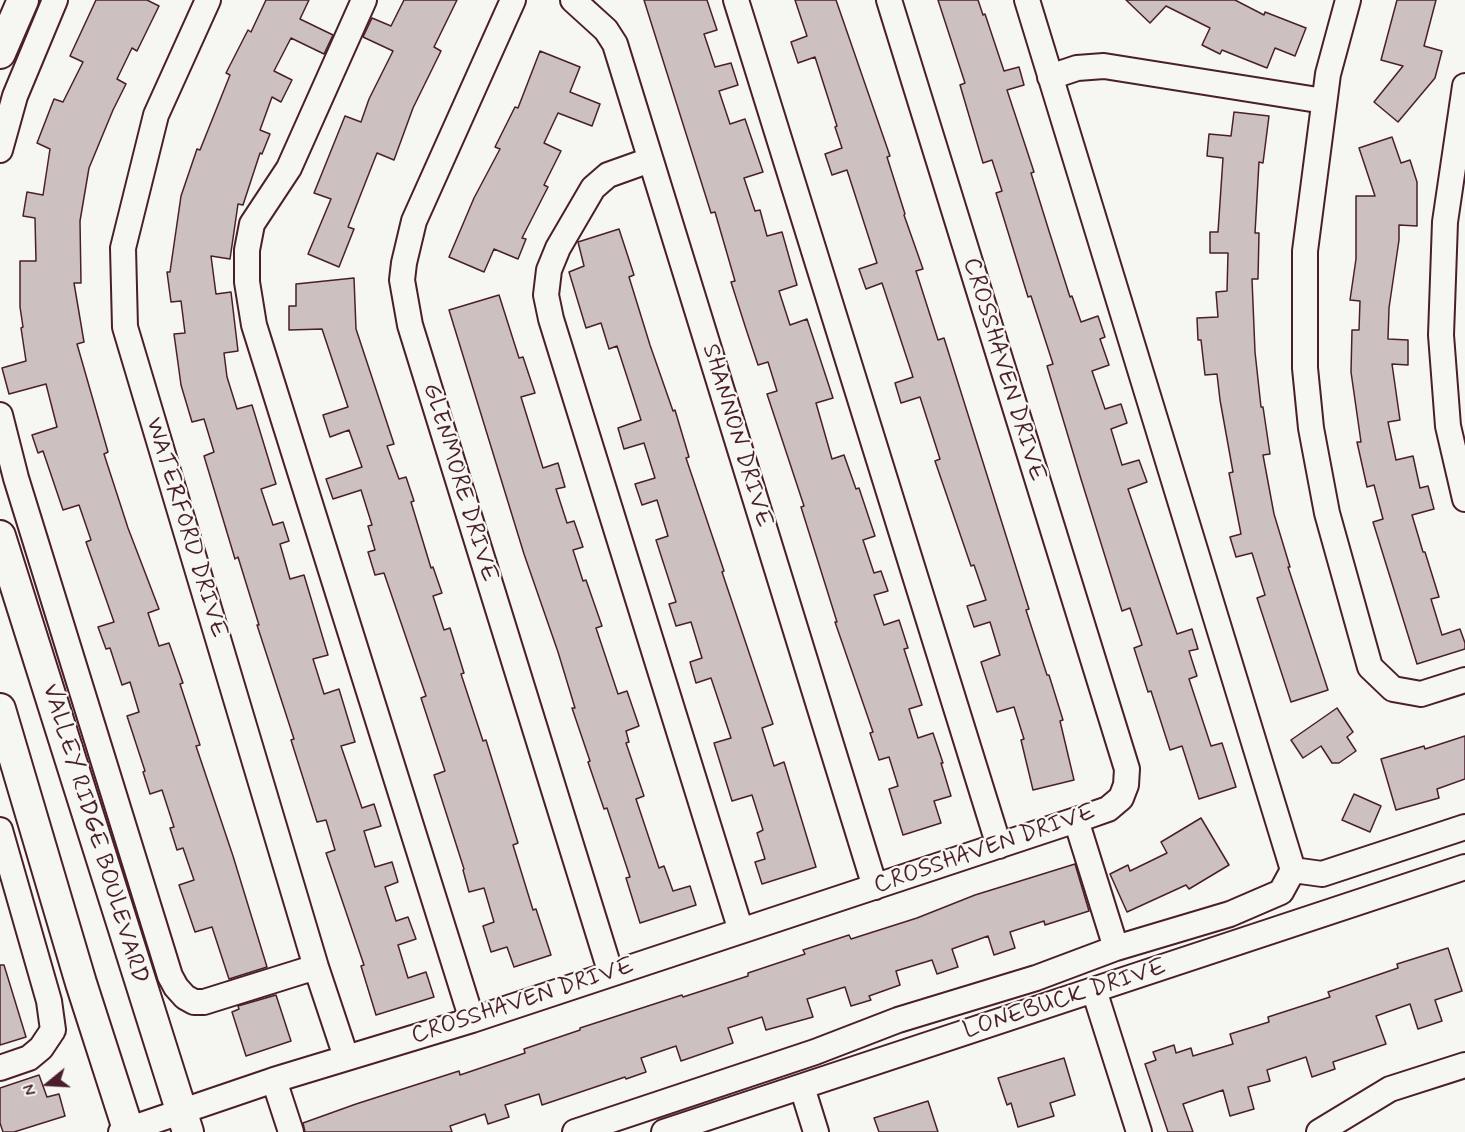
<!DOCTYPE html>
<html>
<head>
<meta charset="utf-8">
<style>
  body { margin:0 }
  #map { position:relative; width:1465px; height:1132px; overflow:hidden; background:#f6f6f2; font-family:Mynerve,sans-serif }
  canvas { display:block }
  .north { position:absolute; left:18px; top:1054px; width:60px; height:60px; -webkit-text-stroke:4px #f6f6f2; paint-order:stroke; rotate:252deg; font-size:16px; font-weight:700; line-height:24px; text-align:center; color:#4a1f2b }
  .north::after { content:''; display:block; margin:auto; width:21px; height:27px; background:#4a1f2b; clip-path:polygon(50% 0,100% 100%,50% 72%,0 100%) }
</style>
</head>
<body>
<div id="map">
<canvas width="1465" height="1132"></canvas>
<div class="north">N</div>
</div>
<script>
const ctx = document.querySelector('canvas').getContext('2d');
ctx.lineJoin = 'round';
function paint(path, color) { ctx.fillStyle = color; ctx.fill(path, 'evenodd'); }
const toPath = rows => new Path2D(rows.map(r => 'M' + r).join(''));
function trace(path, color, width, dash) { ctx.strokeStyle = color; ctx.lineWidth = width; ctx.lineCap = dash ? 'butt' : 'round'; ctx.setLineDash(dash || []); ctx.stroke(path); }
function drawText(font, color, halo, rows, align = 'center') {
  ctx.font = font + ' Mynerve,sans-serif'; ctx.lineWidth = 4.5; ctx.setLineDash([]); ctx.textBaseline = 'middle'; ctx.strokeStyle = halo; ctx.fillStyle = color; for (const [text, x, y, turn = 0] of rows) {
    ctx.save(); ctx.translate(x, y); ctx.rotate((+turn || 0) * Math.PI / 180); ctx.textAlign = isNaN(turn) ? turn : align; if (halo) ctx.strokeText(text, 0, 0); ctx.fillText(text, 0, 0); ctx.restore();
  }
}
const building = toPath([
  [96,0,147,0,159,6,137,51,132,48,117,79,126,84,113,110,89,168,80,221,81,283,74,283,84,342,77,344,108,452,104,454,128,528,159,609,148,613,159,646,169,643,183,683,180,684,200,745,196,746,233,856,267,967,229,979,212,927,195,932,179,885,194,880,183,848,177,850,170,828,174,827,162,790,150,794,143,772,145,771,127,716,139,712,130,682,122,685,110,648,106,649,98,627,114,622,86,542,91,540,79,505,63,510,43,451,38,453,32,435,57,427,46,384,9,394,2,368,26,361,21,328,23,327,20,307,20,261,36,261,35,218,23,216,27,192,43,195,50,149,37,143,54,99,63,102,83,62,70,56,96,0],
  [266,0,309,0,300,19,333,35,324,54,291,38,274,71,292,80,281,102,272,97,260,130,270,134,262,154,260,153,243,205,238,204,230,259,211,256,216,294,231,292,238,351,224,353,227,377,237,409,252,405,276,484,261,489,273,525,283,522,289,541,280,544,290,579,304,575,328,655,313,659,324,694,339,689,355,742,341,746,362,808,374,804,381,826,364,831,375,867,392,862,398,882,385,887,396,921,408,917,416,939,398,945,408,978,426,972,434,997,376,1015,361,966,364,965,326,853,335,850,326,820,317,822,291,740,294,739,257,625,259,625,238,557,235,559,204,456,214,452,204,419,192,422,181,385,174,334,185,333,181,301,171,302,167,272,170,272,181,196,197,149,200,150,230,75,226,73,248,30,251,32,266,0],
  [404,0,457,0,434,47,441,51,413,108,394,160,377,153,348,227,354,229,339,267,308,254,331,199,314,193,345,116,361,122,369,99,393,51,363,37,372,18,391,26,404,0],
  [644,0,707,0,717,30,704,34,715,67,731,63,738,85,719,91,730,124,745,119,763,172,744,178,755,211,760,210,767,236,782,232,797,285,779,291,790,325,807,319,833,398,816,403,832,459,844,455,856,489,859,488,875,536,863,540,874,573,881,571,888,591,874,595,884,625,899,620,908,648,904,649,922,705,909,709,918,738,933,733,943,763,941,763,951,796,934,801,941,823,903,835,889,789,898,786,889,757,879,760,870,733,873,732,835,622,837,622,801,507,804,506,767,394,777,391,768,362,758,365,746,329,731,282,735,281,715,212,711,213,644,0],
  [795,0,836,0,890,156,887,157,905,214,904,215,923,269,916,271,938,340,944,338,1029,609,1026,610,1047,675,1049,675,1063,720,1060,721,1074,780,1033,790,1021,740,1024,739,1014,707,997,712,981,662,1000,655,990,622,974,627,967,606,986,600,974,565,971,566,935,461,940,459,920,397,901,403,895,383,913,377,882,283,866,289,859,269,877,263,847,170,832,175,825,154,842,148,835,127,837,126,815,57,798,63,791,42,807,36,795,0],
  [938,0,978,0,983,15,985,14,1004,71,1019,67,1024,85,1007,90,1034,172,1031,173,1049,231,1070,297,1072,296,1081,322,1098,316,1105,337,1100,339,1109,365,1092,371,1105,409,1121,404,1127,423,1111,429,1122,465,1139,460,1147,482,1128,489,1177,634,1192,629,1198,649,1189,651,1197,676,1189,679,1211,746,1222,743,1236,787,1199,799,1182,746,1170,750,1151,691,1148,692,1134,648,1142,645,1130,608,1122,611,1081,479,1047,366,1053,364,1031,296,1028,297,996,193,1002,191,992,160,983,163,960,85,965,83,938,0],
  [1126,0,1235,0,1264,15,1265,12,1306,28,1295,56,1275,48,1267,68,1222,50,1220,54,1202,45,1210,28,1166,6,1150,23,1126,0],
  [1397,0,1436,0,1424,46,1442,51,1435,78,1398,122,1374,102,1403,66,1381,60,1397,0],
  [540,51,580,67,570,92,600,104,592,126,558,113,544,143,561,151,544,185,548,187,522,238,526,239,518,259,494,249,484,272,449,257,474,198,500,149,495,147,515,107,518,108,540,51],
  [1234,112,1269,116,1263,163,1259,162,1255,233,1259,233,1258,279,1252,279,1255,352,1261,407,1263,407,1270,454,1263,455,1274,514,1290,567,1288,567,1328,690,1291,702,1257,598,1265,595,1252,553,1236,557,1230,537,1241,534,1229,473,1233,472,1220,400,1217,374,1205,375,1201,340,1198,340,1197,318,1218,317,1216,292,1227,291,1228,253,1210,253,1210,232,1218,232,1223,158,1207,156,1209,134,1231,136,1234,112],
  [1392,137,1401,163,1410,160,1417,182,1417,226,1399,225,1399,240,1389,308,1388,339,1408,340,1408,365,1392,364,1400,420,1388,422,1396,460,1413,456,1420,488,1428,486,1434,509,1412,515,1423,552,1425,552,1439,597,1431,599,1442,635,1460,629,1465,643,1465,649,1417,664,1373,522,1383,519,1374,485,1367,487,1357,442,1361,442,1351,372,1352,330,1359,330,1360,301,1350,300,1356,259,1356,196,1375,196,1359,148,1392,137],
  [619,229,634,275,629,277,650,345,673,411,675,410,689,457,686,458,724,571,722,572,773,724,762,728,774,766,784,762,816,867,762,884,755,862,765,859,757,833,763,830,752,795,732,801,714,743,731,738,711,678,696,683,690,662,702,658,691,622,676,626,669,604,676,602,656,540,668,536,657,500,642,505,635,484,655,478,644,443,624,449,618,428,641,420,617,346,609,349,601,323,586,328,569,272,584,266,578,242,619,229],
  [354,278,356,329,394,444,387,446,399,479,406,477,414,501,411,502,431,568,433,567,442,593,433,596,444,630,450,628,464,673,461,674,483,741,486,740,518,843,513,845,533,910,536,909,551,955,514,967,507,947,491,952,483,926,494,922,484,888,469,892,463,870,464,869,434,775,445,771,421,698,426,696,384,573,375,575,368,552,375,550,368,526,372,525,361,490,333,499,326,479,362,467,349,430,330,437,323,415,348,407,322,329,289,330,289,306,296,306,296,284,354,278],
  [499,295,519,358,523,357,535,393,521,397,543,468,558,463,565,487,556,489,567,523,574,521,583,547,573,550,583,581,586,580,602,626,596,628,618,694,627,691,639,726,626,731,629,742,626,743,644,796,636,799,659,868,664,866,673,891,690,886,696,905,640,923,626,878,630,877,607,808,604,809,588,762,590,761,572,708,575,708,558,652,524,554,449,310,499,295],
  [1337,708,1353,732,1347,737,1356,751,1339,763,1332,763,1321,746,1303,758,1291,740,1337,708],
  [1465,736,1465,779,1437,789,1439,798,1396,810,1381,759,1424,746,1425,749,1465,736],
  [1354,794,1381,806,1370,832,1342,820,1354,794],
  [1201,818,1229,865,1189,889,1186,885,1127,912,1110,874,1128,865,1130,871,1167,853,1161,842,1201,818],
  [1075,864,1089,911,1045,925,1044,921,1010,932,1015,948,994,955,988,936,952,949,958,967,937,974,932,960,896,971,900,985,869,996,871,1000,851,1006,845,987,807,999,813,1017,766,1030,762,1017,728,1028,733,1043,681,1061,676,1046,641,1058,646,1072,626,1079,625,1077,542,1105,539,1094,505,1105,509,1117,488,1124,485,1114,450,1126,452,1132,305,1132,303,1123,356,1104,459,1071,460,1075,525,1053,524,1049,580,1030,580,1028,682,995,683,997,748,976,748,973,805,954,803,950,849,935,851,939,917,918,975,895,1075,864],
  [1448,948,1462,991,1435,1000,1442,1021,1418,1029,1410,1004,1376,1016,1386,1044,1333,1062,1335,1069,1312,1077,1306,1057,1267,1070,1270,1081,1248,1087,1254,1109,1230,1116,1223,1090,1183,1104,1193,1132,1168,1132,1145,1064,1156,1060,1153,1052,1174,1045,1176,1053,1191,1048,1193,1056,1233,1044,1230,1034,1269,1022,1268,1017,1330,997,1328,992,1398,968,1397,964,1448,948],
  [0,965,4,965,26,1037,0,1045,0,965],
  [276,995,291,1041,246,1056,232,1012,239,1009,238,1006,276,995],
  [1064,1058,1075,1095,1050,1103,1054,1116,1018,1127,1011,1103,1007,1105,998,1078,1064,1058],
  [39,1075,47,1097,59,1094,65,1116,14,1132,3,1132,0,1123,0,1088,39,1075],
  [928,1101,938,1132,879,1132,874,1118,928,1101]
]);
const minor = toPath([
  [208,0,156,115,123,248,125,327,316,967,346,1057],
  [364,0,289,168,252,224,247,250,247,282,254,325,472,1020],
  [513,0,414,221,404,263,402,280,410,325,611,974],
  [573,0,606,30,615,44,875,887],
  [736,0,999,846],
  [1027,0,1293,870,1281,892,1230,914,1116,948,1076,820],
  [1348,0,1328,74,1305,251,1305,368,1311,428,1327,513,1370,667,1393,689,1421,694,1465,680],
  [1050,77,1077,68,1104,66,1324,101],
  [1465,86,1445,222,1441,335,1448,426,1465,499],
  [0,150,15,96,55,0],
  [650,160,608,175,593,188,558,248,549,270,546,295,551,319,741,931],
  [0,415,16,478,170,976,176,987,185,997,194,1002,204,1002,316,967],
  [0,830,49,1001,53,1030,41,1048,29,1058,0,1068],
  [1293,870,1322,874,1465,827],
  [1094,990,1139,1132],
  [274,1080,291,1132],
  [802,1087,816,1132],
  [121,1132,274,1080,472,1020,1085,817,1108,809,1121,798,1126,785,1127,769,889,0],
  [575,1132,815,1052,898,1020,1036,978,1116,948],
  [664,1132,1465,867],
  [1319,1132,1390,1089,1465,1065]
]);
const major = toPath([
  [0,53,23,0],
  [0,536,188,1132],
  [0,709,81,983,129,1132]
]);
const streetNames = [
  ["CROSSHAVEN DRIVE",1003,370,73],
  ["SHANNON DRIVE",736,436,73],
  ["GLENMORE DRIVE",459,483,73],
  ["WATERFORD DRIVE",185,528,73],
  ["VALLEY RIDGE BOULEVARD",94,834,73],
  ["CROSSHAVEN DRIVE",985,850,-19],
  ["LONEBUCK DRIVE",1065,1000,-18],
  ["CROSSHAVEN DRIVE",523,1002,-18]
];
paint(building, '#ccc1c0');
trace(building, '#4a1f2b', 1.5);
trace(minor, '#4a1f2b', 28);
trace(major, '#4a1f2b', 34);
trace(minor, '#f6f6f2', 24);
trace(major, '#f6f6f2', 30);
drawText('24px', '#4a1f2b', '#f6f6f2', streetNames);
</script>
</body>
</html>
